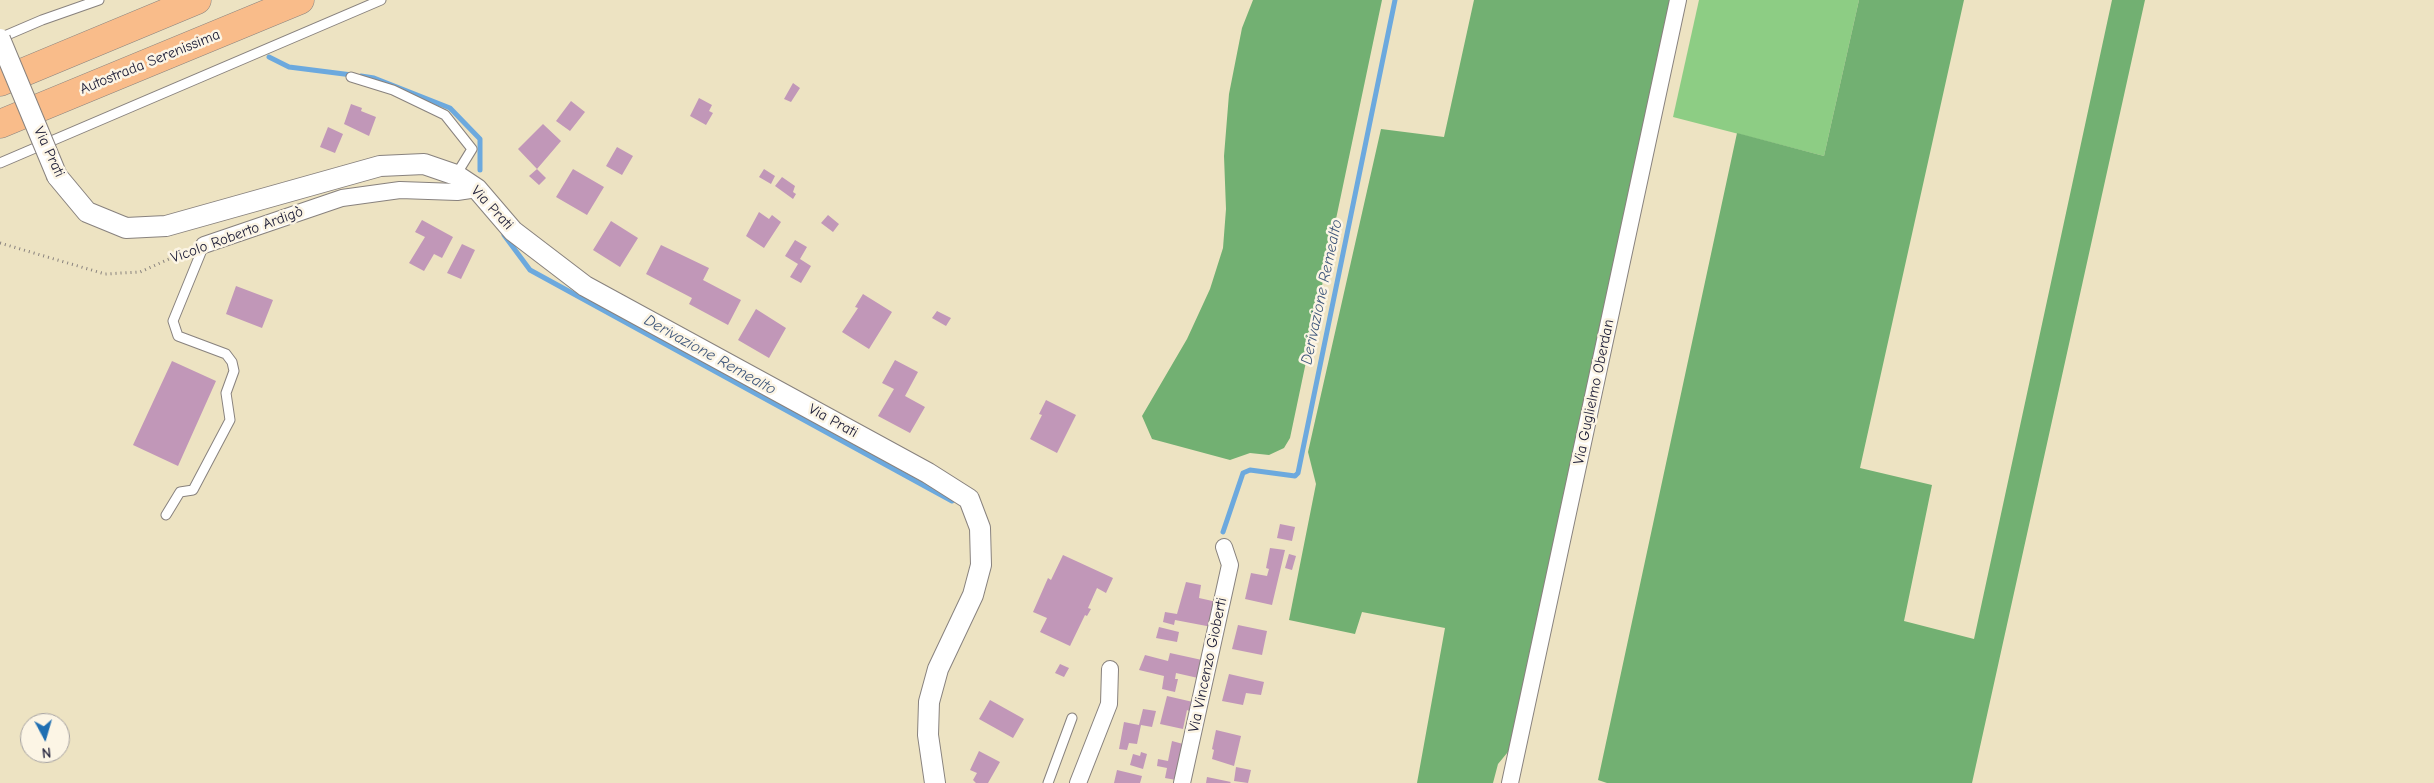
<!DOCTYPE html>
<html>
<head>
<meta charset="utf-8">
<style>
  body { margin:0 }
  #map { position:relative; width:2434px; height:783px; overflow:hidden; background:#ede3c2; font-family:"Comic Neue",sans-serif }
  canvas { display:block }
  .north { position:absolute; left:20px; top:713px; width:50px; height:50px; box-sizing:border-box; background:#fcf5e5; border:1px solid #a5a1a1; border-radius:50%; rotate:174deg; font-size:14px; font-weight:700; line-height:20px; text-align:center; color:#22223b }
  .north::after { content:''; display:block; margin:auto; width:18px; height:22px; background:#1f6fb2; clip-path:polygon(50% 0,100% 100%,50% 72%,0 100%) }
</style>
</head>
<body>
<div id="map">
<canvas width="2434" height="783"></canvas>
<div class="north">N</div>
</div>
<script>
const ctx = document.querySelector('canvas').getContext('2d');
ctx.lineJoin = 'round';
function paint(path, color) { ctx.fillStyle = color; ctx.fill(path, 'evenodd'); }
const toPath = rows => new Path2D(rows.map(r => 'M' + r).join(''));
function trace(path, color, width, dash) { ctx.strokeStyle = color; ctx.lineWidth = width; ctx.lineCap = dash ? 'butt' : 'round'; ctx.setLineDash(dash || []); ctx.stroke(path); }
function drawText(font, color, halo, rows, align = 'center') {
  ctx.font = font + ' "Comic Neue",sans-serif'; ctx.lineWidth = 5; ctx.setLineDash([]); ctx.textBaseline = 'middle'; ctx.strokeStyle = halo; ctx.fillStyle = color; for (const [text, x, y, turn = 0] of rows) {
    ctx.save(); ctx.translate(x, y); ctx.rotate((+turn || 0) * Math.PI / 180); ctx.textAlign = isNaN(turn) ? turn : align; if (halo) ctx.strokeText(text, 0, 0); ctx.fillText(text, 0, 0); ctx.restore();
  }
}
const green = toPath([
  [1699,0,1859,0,1824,156,1673,117]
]);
const forest = toPath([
  [1253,0,1382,0,1290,438,1284,448,1269,455,1250,453,1230,460,1152,439,1142,416,1187,339,1210,289,1223,248,1226,209,1224,156,1229,94,1242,28],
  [1474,0,1672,0,1512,747,1498,764,1493,783,1417,783,1445,628,1362,612,1355,634,1289,620,1316,484,1308,452,1381,129,1444,137],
  [1859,0,1964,0,1860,468,1932,485,1904,621,1974,639,2112,0,2145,0,1972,783,1607,783,1598,780,1737,133,1824,156]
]);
const stream = toPath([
  [269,57,289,67,352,75],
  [361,76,374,78,450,108,480,139,480,170],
  [504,235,530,270,952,501],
  [1223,532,1243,473,1250,470,1295,476,1298,473,1395,0]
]);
const building = toPath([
  [793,83,800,88,791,102,784,99],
  [699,98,712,105,709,111,713,113,706,125,690,116],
  [571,101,585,112,570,131,556,121],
  [351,104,362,108,361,111,376,117,369,136,344,124],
  [543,124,561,141,537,169,546,178,539,185,529,176,537,169,518,149],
  [328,127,343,134,335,153,320,147],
  [617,147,633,156,622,175,606,166],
  [573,169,604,187,587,215,556,197],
  [764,169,775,176,771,184,759,177],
  [782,177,795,186,793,192,796,194,793,199,775,186],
  [759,212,769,219,772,215,781,222,764,248,746,236],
  [828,215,839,224,833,232,821,223],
  [422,220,453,237,442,258,434,254,424,271,409,263,425,237,415,232],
  [611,221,638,238,620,267,593,250],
  [795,240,807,247,800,259,811,266,801,283,790,277,798,264,785,256],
  [462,244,475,250,461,279,447,273],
  [661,245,709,268,703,280,741,300,728,325,689,304,692,298,646,274],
  [236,286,273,300,262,328,226,314],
  [863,294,892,312,869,349,842,332,858,308,855,307],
  [756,309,786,328,769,358,738,340],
  [937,311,951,318,946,326,932,318],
  [895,360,918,372,905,396,925,407,910,433,878,416,894,389,882,383],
  [172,361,216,381,178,466,133,445],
  [1046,400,1076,415,1057,453,1030,439,1042,415,1039,414],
  [1280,524,1295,527,1292,541,1277,538],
  [1270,548,1285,550,1272,605,1245,599,1251,573,1267,576,1269,569,1266,568],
  [1289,554,1296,556,1292,570,1285,568],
  [1063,555,1113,578,1106,593,1097,588,1088,608,1091,609,1087,616,1085,615,1070,646,1040,632,1047,618,1033,612,1048,578,1051,580],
  [1186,582,1201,585,1199,598,1217,602,1212,627,1175,620,1174,625,1163,622,1165,612,1177,614],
  [1238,625,1267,631,1262,655,1232,649],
  [1159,627,1179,632,1177,642,1156,638],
  [1170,653,1202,660,1198,678,1176,673,1175,679,1178,679,1175,692,1162,689,1164,676,1139,670,1145,655,1168,661],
  [1060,664,1069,668,1064,677,1055,673],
  [1229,674,1264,682,1261,695,1246,693,1243,705,1222,701],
  [1167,696,1193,702,1191,712,1187,710,1183,729,1160,724],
  [990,700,1024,719,1013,738,979,719],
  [1143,709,1156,711,1152,727,1141,725,1137,744,1129,743,1127,750,1119,749,1124,722,1139,725],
  [1216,730,1241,736,1234,766,1212,759,1214,750,1212,749],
  [1172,741,1183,744,1176,780,1165,778,1167,768,1157,766,1158,759,1168,761],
  [979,751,1000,762,988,783,976,783,973,780,977,773,970,770],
  [1141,752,1147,754,1143,769,1130,765,1133,754,1140,756],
  [1236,767,1251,770,1248,783,1234,781],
  [1117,770,1142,776,1140,783,1114,783],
  [1207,777,1231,782,1230,783,1206,783]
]);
const path = toPath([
  [0,243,105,274,140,272,187,251]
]);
const service = toPath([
  [0,38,42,20,99,0],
  [351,77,393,90,445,115,472,149,456,175],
  [0,163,381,0],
  [166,515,180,492,193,490,230,420,226,393,234,371,232,362,226,354,178,336,173,321,204,245],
  [1048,783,1072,718]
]);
const minor = toPath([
  [204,245,342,198,400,190,457,192,477,189],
  [1078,783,1109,704,1110,669],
  [1182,783,1230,565,1224,547],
  [1510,783,1678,0]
]);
const tertiary = toPath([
  [57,176,87,212,126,228,166,226,380,166,424,164,456,175,477,189,513,231,585,286,928,473,969,499,980,528,981,565,973,595,938,669,929,702,928,735,935,783]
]);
const motorway = toPath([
  [0,82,197,0],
  [0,124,300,0]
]);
const tertiaryBridge = toPath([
  [0,39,57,176]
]);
const streetNames = [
  ["Autostrada Serenissima",150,62,-22],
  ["Via Prati",49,152,65],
  ["Via Prati",492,208,47],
  ["Vicolo Roberto Ardigò",237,235,-20],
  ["Via Guglielmo Oberdan",1594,392,-78],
  ["Via Prati",833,421,29],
  ["Via Vincenzo Gioberti",1208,665,-78]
];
const waterNames = [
  ["Derivazione Remealto",1322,292,-78],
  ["Derivazione Remealto",710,355,29]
];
paint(green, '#8dcd84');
paint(forest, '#72b072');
trace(stream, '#6ca9de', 5);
paint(building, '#c197b8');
trace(service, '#88827e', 11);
trace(minor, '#88827e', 18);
trace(tertiary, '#88827e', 22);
trace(motorway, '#88827e', 29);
trace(path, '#88827e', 3, [1, 4]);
trace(service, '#fff', 9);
trace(minor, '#fff', 16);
trace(tertiary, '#fff', 20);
trace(motorway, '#f9bc8a', 28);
trace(tertiaryBridge, '#88827e', 22, []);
trace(tertiaryBridge, '#fff', 20);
drawText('15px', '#22223b', '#fcf5e5', streetNames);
drawText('italic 16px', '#40587c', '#fcf5e5', waterNames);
</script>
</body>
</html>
